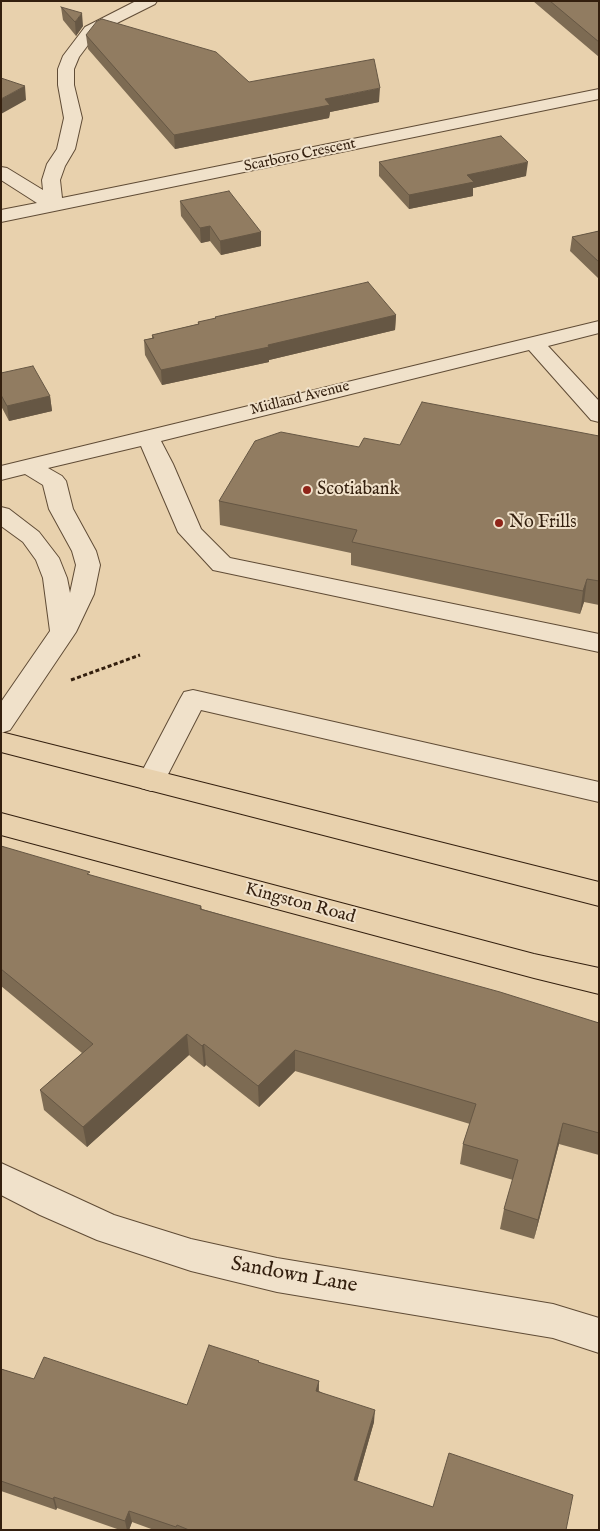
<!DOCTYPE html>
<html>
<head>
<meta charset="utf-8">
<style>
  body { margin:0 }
  #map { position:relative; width:600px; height:1531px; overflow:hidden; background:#e8d1ad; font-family:"IM FELL English",serif }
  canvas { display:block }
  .frame { position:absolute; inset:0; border:2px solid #331f0e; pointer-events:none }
</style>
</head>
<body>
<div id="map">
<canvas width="600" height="1531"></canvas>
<div class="frame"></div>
</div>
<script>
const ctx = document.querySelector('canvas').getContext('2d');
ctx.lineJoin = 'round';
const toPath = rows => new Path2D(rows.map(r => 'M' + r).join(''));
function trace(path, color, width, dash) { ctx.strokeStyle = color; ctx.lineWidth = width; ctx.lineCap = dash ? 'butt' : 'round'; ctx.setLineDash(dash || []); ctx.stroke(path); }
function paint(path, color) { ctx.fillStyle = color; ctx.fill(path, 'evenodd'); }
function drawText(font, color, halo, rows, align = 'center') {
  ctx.font = font + ' "IM FELL English",serif'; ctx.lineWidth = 4; ctx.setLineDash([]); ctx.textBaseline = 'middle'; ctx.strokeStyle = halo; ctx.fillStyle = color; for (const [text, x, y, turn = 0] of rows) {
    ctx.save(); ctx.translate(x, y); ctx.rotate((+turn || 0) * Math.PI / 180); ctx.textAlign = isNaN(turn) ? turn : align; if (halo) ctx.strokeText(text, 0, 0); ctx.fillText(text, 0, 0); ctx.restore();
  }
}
const path = toPath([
  [71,680,140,655]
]);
const minor = toPath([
  [136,1,157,1,155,4,97,33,79,57,74,69,74,85,82,118,75,149,65,166,60,180,62,198,599,89,599,99,1,222,1,210,37,203,1,180,1,167,7,168,43,190,42,180,47,164,57,149,64,118,58,85,58,69,63,56,85,27,136,1],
  [599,321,599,333,548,346,599,401,599,422,591,420,529,350,161,441,173,464,201,529,230,558,599,634,599,652,213,570,178,532,141,446,48,468,62,476,66,481,73,509,96,551,100,565,94,594,76,632,10,730,1,733,1,702,50,631,43,578,36,560,23,542,1,526,1,507,9,509,39,532,59,558,67,578,70,593,76,565,72,551,49,509,43,485,25,474,1,480,1,466,599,321],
  [193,690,599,782,599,802,201,710,161,788,151,791,141,788,137,781,180,699,184,692,193,690],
  [1,1163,114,1215,191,1239,277,1258,553,1304,599,1318,599,1353,553,1338,277,1292,191,1271,97,1240,40,1215,1,1195,1,1163]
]);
const major = toPath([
  [1,732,599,882,599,906,1,752,1,732],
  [1,813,534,954,599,968,599,994,534,978,1,835,1,813]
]);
const wall = toPath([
  [533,1,599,1,599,57],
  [61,7,83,26,76,36,63,20],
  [86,35,249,82,379,102,330,112,329,118,175,149,88,49],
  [379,162,526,176,473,188,473,196,409,209,379,176],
  [180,201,261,232,261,246,221,255,210,241,201,243,181,216],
  [599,231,599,278,598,278,570,251,572,237],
  [396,315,395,330,269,360,269,362,162,385,145,355,144,340,152,338,152,335,198,324,198,322,215,319,215,317],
  [1,373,50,396,52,411,9,421,1,406],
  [599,436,599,605,584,602,580,614,351,565,351,553,220,525,219,501,359,447],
  [1,846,90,875,201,906,202,909,599,1023,599,1155,559,1144,534,1239,500,1229,504,1209,513,1180,460,1164,463,1144,470,1124,295,1071,259,1107,206,1065,204,1067,189,1055,87,1147,44,1110,40,1090,82,1053,1,986],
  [259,1361,259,1363,319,1381,319,1391,374,1422,357,1481,433,1507,566,1530,154,1530,132,1522,129,1530,120,1530,57,1508,56,1510,1,1491,1,1369,34,1379,187,1405]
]);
const shadedWall = toPath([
  [82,13,83,26,76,36,75,22],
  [25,86,26,100,1,114,1,99],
  [380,88,379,102,330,112,329,118,175,149,174,135,325,99],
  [528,162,526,176,473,188,473,196,409,209,409,195,467,175],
  [210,226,210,241,201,243,200,228],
  [261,232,261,246,221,255,220,241],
  [396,315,395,330,269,360,269,362,162,385,161,370],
  [50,396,52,411,9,421,7,406],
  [587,579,584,602,580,614,583,591],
  [187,1034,189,1055,87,1147,83,1127],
  [204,1044,206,1065,204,1067,202,1046],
  [295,1050,295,1071,259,1107,258,1086],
  [563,1123,559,1144,534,1239,538,1220],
  [319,1381,318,1394,316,1391],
  [375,1410,374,1422,354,1492,354,1480],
  [54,1497,57,1508,56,1510,53,1499],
  [129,1511,132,1522,129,1530,127,1530,125,1521]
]);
const building = toPath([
  [550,1,599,1,599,42,550,1],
  [61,7,82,13,75,22,61,7],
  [102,19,216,52,249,82,374,59,380,88,325,99,330,105,174,135,86,35,97,21,102,19],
  [1,78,25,86,1,99,1,78],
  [501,136,528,162,467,175,474,182,409,195,379,162,501,136],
  [229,191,261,232,220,241,210,226,200,228,180,201,229,191],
  [599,231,599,262,572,237,599,231],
  [368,282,396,315,268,345,269,347,161,370,144,340,154,338,152,335,199,324,198,322,216,318,215,317,368,282],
  [33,366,50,396,7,406,1,395,1,373,33,366],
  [422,402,599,436,599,581,587,579,583,591,352,542,357,530,219,501,255,441,281,432,359,447,364,438,400,445,422,402],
  [1,846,90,872,87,874,201,906,200,909,500,992,599,1023,599,1133,563,1123,538,1220,504,1209,518,1160,463,1144,476,1104,295,1050,258,1086,204,1044,202,1046,187,1034,83,1127,40,1090,93,1044,1,969,1,846],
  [209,1345,259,1361,258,1362,319,1381,316,1391,375,1410,354,1480,433,1507,449,1453,573,1495,566,1530,189,1530,177,1525,176,1527,129,1511,125,1521,54,1497,53,1499,1,1481,1,1369,34,1379,44,1357,187,1405,209,1345]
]);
const markers = [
  [307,490,5,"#8f2418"],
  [499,523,5,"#8f2418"]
];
const farStreetnames = [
  ["Scarboro Crescent",300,156,-12],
  ["Midland Avenue",300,399,-14]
];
const poiNames = [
  ["Scotiabank",317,490],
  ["No Frills",509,523]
];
const streetNames = [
  ["Kingston Road",300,904,15]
];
const nearStreetnames = [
  ["Sandown Lane",294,1276,10]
];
trace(minor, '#604c36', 2);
trace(major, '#331f0e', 2);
trace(path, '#331f0e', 3, [4, 2.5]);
paint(minor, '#f0e1ca');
paint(major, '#e8d1ad');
paint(wall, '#7d6b53');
paint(shadedWall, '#665744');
paint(building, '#917c61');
trace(building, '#665744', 1);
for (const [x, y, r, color] of markers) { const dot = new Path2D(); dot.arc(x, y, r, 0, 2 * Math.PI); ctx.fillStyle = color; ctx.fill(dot); trace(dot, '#f0e1ca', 2); }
drawText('15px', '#331f0e', '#f0e1ca', farStreetnames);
drawText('18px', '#331f0e', '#f0e1ca', poiNames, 'left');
drawText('18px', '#331f0e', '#f0e1ca', streetNames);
drawText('21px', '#331f0e', '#f0e1ca', nearStreetnames);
</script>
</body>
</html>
